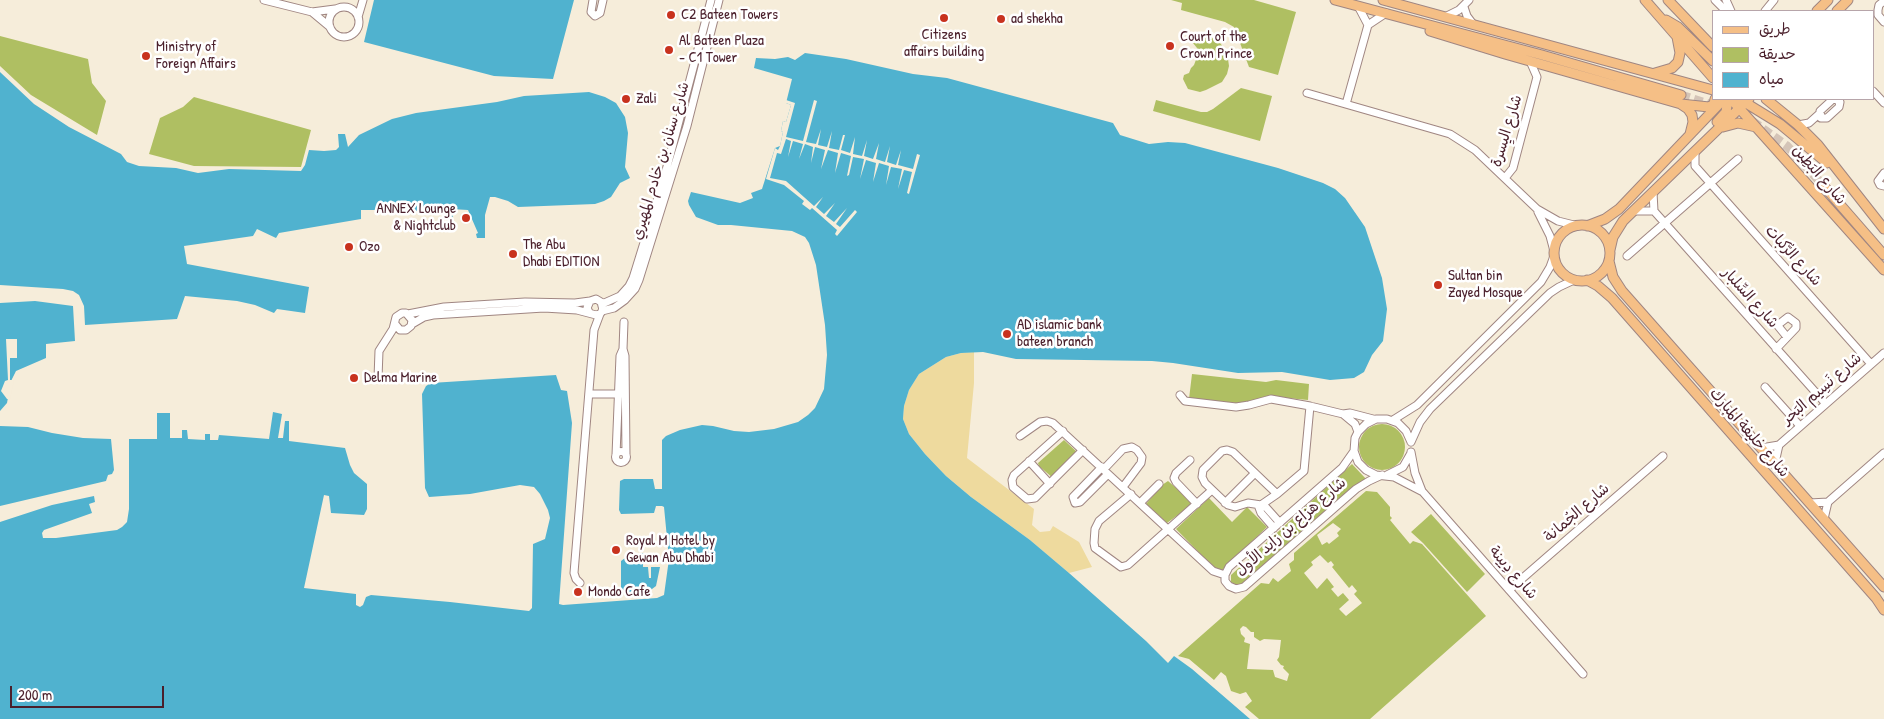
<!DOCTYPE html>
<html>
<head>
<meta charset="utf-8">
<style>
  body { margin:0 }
  #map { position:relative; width:1884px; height:719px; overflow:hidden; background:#f6edda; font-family:"Patrick Hand","Playpen Sans Arabic",sans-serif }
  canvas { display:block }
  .legend { position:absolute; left:1712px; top:10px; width:162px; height:90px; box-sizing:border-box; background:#fff; border:1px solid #b7a5aa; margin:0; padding:6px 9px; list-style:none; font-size:15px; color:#4a1f2b }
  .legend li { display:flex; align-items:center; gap:10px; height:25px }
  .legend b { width:25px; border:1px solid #b7a5aa }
  .scale { position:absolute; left:10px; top:686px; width:154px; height:22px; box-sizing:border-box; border:2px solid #4a1f2b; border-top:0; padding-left:6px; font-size:15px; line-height:18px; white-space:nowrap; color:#4a1f2b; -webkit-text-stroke:4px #fff; paint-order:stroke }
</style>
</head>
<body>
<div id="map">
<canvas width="1884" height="719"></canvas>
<ul class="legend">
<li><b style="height:6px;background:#f5bf86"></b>طريق</li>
<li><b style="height:14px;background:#afbf62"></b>حديقة</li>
<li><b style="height:14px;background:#50b2cf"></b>مياه</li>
</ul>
<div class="scale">200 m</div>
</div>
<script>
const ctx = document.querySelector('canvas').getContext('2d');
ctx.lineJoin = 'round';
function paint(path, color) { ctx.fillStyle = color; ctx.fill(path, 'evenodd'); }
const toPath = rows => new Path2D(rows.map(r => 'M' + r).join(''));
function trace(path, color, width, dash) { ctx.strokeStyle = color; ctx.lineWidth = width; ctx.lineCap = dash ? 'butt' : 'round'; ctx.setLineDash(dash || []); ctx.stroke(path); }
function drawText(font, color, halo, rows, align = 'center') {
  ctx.font = font + ' "Patrick Hand","Playpen Sans Arabic",sans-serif'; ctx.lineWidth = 5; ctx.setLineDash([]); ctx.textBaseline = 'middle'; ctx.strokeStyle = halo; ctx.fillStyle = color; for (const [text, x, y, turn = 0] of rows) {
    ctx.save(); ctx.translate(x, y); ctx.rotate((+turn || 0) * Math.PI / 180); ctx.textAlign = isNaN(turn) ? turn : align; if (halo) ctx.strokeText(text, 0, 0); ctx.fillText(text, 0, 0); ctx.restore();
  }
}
const green = toPath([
  [1171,0,1254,0,1296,12,1278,75,1249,67,1234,27,1225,22,1181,10,1182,3],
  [1205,35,1211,37,1221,44,1228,59,1229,66,1227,74,1222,82,1206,90,1200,92,1188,89,1183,79,1184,75,1189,73,1191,68,1194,65,1197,57,1195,54,1197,48,1193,43,1195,39],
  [0,36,88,59,92,83,106,101,97,135,31,95,0,66],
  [1241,88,1272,96,1260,141,1153,111,1156,100,1201,112,1207,112,1213,109],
  [194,97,311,130,301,167,194,166,149,154,160,118,183,107],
  [1192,374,1266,382,1276,380,1309,384,1308,400,1266,396,1247,404,1189,399],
  '1359 447a23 23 0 1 1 46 0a23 23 0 1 1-46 0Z',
  [1064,440,1078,453,1054,479,1039,466,1038,463],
  [1352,464,1366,479,1245,584,1237,586,1231,582,1231,575],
  [1168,481,1191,501,1190,506,1167,523,1146,504,1162,485],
  [1366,491,1377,492,1390,507,1390,516,1392,518,1390,520,1410,544,1413,541,1422,544,1486,616,1370,719,1259,719,1245,707,1252,701,1246,692,1240,694,1231,691,1226,676,1221,672,1214,680,1189,659,1178,656,1261,583,1269,584,1273,578,1278,582,1291,571,1289,564,1294,560,1294,553],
  [1333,523,1341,529,1337,533,1339,536,1329,544,1327,542,1322,545,1317,535],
  [1320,555,1328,563,1331,561,1334,565,1332,567,1349,588,1352,585,1357,591,1354,594,1362,603,1346,616,1339,609,1349,600,1343,593,1338,597,1331,589,1334,587,1327,578,1317,589,1304,573,1313,565,1311,562],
  [1243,626,1246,627,1251,632,1254,632,1254,637,1260,641,1264,639,1281,640,1279,657,1277,660,1281,665,1284,666,1283,668,1289,674,1287,681,1275,677,1273,670,1247,669,1250,644,1244,642,1245,638,1241,634,1240,629],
  [1209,498,1232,522,1247,507,1267,527,1219,573,1176,529],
  [1431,514,1485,574,1467,592,1423,543,1411,532]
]);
const sand = toPath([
  [974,352,974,383,967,458,1034,509,1032,525,1040,532,1050,531,1053,526,1079,542,1092,567,1069,573,1030,540,971,497,946,476,925,454,909,434,903,419,904,406,909,390,919,374,946,357,961,353]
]);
const water = toPath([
  [374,0,574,0,553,79,494,76,364,42],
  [805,53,846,59,913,74,947,78,1113,123,1120,135,1149,144,1168,142,1185,143,1278,168,1323,183,1335,189,1345,198,1365,227,1382,278,1387,309,1383,341,1372,355,1364,372,1354,378,1330,380,1282,372,1238,373,1173,363,1152,361,1016,359,983,352,961,353,946,357,919,374,909,390,904,406,903,419,909,434,925,454,946,476,971,497,1030,540,1069,573,1146,641,1168,663,1174,656,1192,669,1250,719,0,719,0,522,52,505,94,496,95,502,89,504,92,513,44,530,42,533,43,538,56,538,117,530,122,527,127,522,129,509,129,439,157,439,157,413,170,413,170,438,182,438,182,430,187,430,188,439,205,440,205,434,210,434,210,440,218,440,219,435,269,439,273,412,282,414,278,438,283,438,285,421,289,421,289,441,345,448,350,465,354,473,367,484,367,509,364,515,331,513,329,496,324,495,304,588,356,594,356,605,360,607,363,605,366,597,371,595,450,602,529,611,532,608,533,544,545,539,550,518,548,510,540,494,534,487,520,485,470,494,429,497,425,488,422,394,426,386,431,383,556,375,561,390,567,391,572,423,559,604,563,605,657,598,664,595,669,559,664,507,662,506,656,506,654,513,621,514,619,510,620,481,624,479,653,479,655,489,662,489,662,440,666,436,680,430,702,425,713,426,734,431,749,432,774,429,798,422,808,415,815,408,824,389,827,355,825,325,816,265,809,243,805,237,792,231,731,225,718,225,696,217,689,205,688,201,691,192,740,203,753,198,751,193,762,189,775,148,780,146,783,132,781,131,783,121,786,122,791,105,786,103,792,79,754,68,756,58,775,59,788,57,795,60],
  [0,72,34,104,69,127,121,154,127,162,139,166,176,168,198,173,229,169,301,171,305,165,309,150,324,151,336,150,339,147,338,134,345,134,348,147,359,135,392,119,416,113,497,102,524,96,589,92,605,97,616,103,625,117,628,133,625,167,630,178,620,183,611,197,604,201,595,204,518,207,508,201,495,197,490,197,485,215,485,238,477,238,476,234,478,233,468,210,451,209,453,218,450,218,446,210,377,212,376,210,361,210,361,219,279,233,276,238,257,229,253,236,184,246,187,264,309,287,305,313,277,309,274,313,255,305,237,301,185,296,177,319,85,325,84,306,79,295,73,291,63,289,0,285],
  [35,301,73,306,75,341,46,344,46,358,16,371,11,381,7,403,0,411,0,303],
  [0,426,28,427,52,433,83,438,111,439,114,470,112,474,108,475,106,481,0,506],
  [648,553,648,561,635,560,635,564,643,563,643,567,648,567,649,578,651,578,651,567,660,567,656,586,648,592,627,594,626,590,621,590,621,561,628,556,628,554]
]);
const pier = toPath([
  [786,100,795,103,786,137,803,141,814,100,817,101,806,142,816,144,821,129,818,145,827,147,832,131,829,148,839,150,843,135,845,135,841,150,850,153,855,137,853,154,862,156,867,140,864,156,873,159,879,143,876,159,885,162,890,146,887,162,896,165,901,150,898,165,913,169,917,154,920,155,909,194,907,193,912,172,904,170,898,189,902,169,891,167,886,185,889,166,879,163,873,182,876,163,866,160,860,179,864,159,853,157,849,175,847,176,851,156,841,153,835,173,838,153,828,150,821,169,825,150,815,147,811,163,813,147,805,144,799,159,803,144,793,141,788,157,791,141,786,139,781,154,777,153,770,178,786,181,814,206,823,197,816,207,824,214,835,203,826,216,834,222,847,208,836,224,840,227,855,210,857,212,837,236,835,234,837,230,812,208,810,210,802,204,804,201,784,185,766,179,775,148,778,150,780,146,783,132,781,131,783,121,786,122,791,105,786,103],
  [6,339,17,339,17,358,10,358,10,380,14,380,10,399,7,399,1,391,5,381,8,380]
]);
const majorTunnel = toPath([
  [1681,95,1733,112],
  [1752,121,1787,146,1823,185]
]);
const minor = toPath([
  [264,0,312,12,335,9],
  [593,0,591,12,595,16,600,13,603,0],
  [1715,0,1726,11],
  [1726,0,1731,11],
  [1884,1,1879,5,1878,10,1878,15,1884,22],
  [1358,6,1368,25],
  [1464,7,1467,16,1473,24],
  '329 22a15 15 0 1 1 30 0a15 15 0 1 1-30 0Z',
  [1765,11,1774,0],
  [312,12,330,27],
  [358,17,363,0],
  [1445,17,1459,10,1469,0],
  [1873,91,1884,103],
  [1307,93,1450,134,1475,150,1537,209,1558,221,1578,226],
  [1835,99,1840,102,1839,107,1827,118,1821,118,1820,111,1832,100,1835,99],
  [1346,104,1368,25,1386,13],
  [1798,125,1809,123,1819,114],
  [1695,151,1695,166,1871,364],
  [1884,173,1878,181,1880,185,1884,186],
  [1505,178,1513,168,1537,77,1530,61],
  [1653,192,1654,211,1826,404],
  [1633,211,1654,211],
  [1538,212,1550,236,1554,251],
  [1627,256,1738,159],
  [602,304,620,296,629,286,633,278,664,178,711,0],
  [602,311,614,308,625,300,635,289,639,280,687,126,719,0],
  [408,314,444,307,525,302,575,303,590,301],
  [624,322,623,349,625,356,626,455],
  [412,324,424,317,433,315,544,308,577,310,596,315,600,314,603,310,601,302,596,299,590,301,587,308,589,312],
  [1776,349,1796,328,1796,323,1788,317,1779,324,1778,326,1787,337],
  [378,378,379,351,393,329,396,317,402,313,406,313,412,320,411,326,406,330,400,330,395,324],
  [1765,387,1800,426],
  [589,394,621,394],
  [1180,395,1185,401,1236,407,1249,405,1271,399,1310,406,1343,414,1355,424,1358,432],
  [1343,414,1350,413,1373,419],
  [1393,420,1417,405,1541,282,1550,267,1554,256],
  [1063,431,1014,475,1012,480,1013,487,1027,499,1035,498,1083,450],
  [1020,436,1040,422,1047,421,1053,423,1213,571,1225,575],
  [1411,442,1420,422,1430,409,1550,293,1559,287,1574,280],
  [1411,442,1406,431,1398,423,1387,419,1376,419,1366,424,1358,432,1355,438,1354,451,1358,462,1366,470,1376,475,1394,477,1421,491],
  [1761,448,1779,445],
  [1227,450,1233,452,1277,494,1261,505,1248,503,1235,507,1228,505,1205,483,1202,477,1203,470,1222,451,1227,450],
  [1354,451,1342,468,1229,567,1225,575,1225,581,1229,586,1236,589,1244,587,1356,489,1369,481,1382,475],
  '615.5 457a5.5 5.5 0 1 1 11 0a5.5 5.5 0 1 1-11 0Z',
  [1411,452,1415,473,1422,491,1583,674],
  [616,455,620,356,623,349],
  [1190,460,1176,473,1174,478,1176,482,1197,504],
  [1029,461,1050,484],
  [1775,463,1779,445,1884,353],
  [1102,467,1073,497,1075,503,1080,502,1108,474],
  [1104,469,1123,449,1132,447,1137,450,1142,457,1141,463,1123,487],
  [1387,475,1403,467,1411,453],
  [1131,494,1099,521,1095,529,1094,543,1095,548,1121,567,1128,565,1212,490],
  [1277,494,1304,471,1310,406],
  [1140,503,1159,484],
  [1225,503,1255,473],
  [1810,503,1828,502],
  [1263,504,1280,523],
  [1258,505,1261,513,1274,528],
  [1824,519,1828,502,1884,453],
  [580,583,576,579,574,573,594,330,600,314],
  [1509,590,1663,456]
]);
const major = toPath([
  [1335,0,1542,55,1681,95],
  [1383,0,1713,90],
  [1645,0,1713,78],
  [1668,0,1713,47],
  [1817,11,1828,0],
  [1837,11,1848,0],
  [1666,20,1678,27,1713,61],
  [1430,31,1505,54,1681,104,1709,107,1714,104,1715,99],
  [1655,73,1672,68,1678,62,1680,53,1677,37],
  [1731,99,1884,270],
  [1766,99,1798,125,1818,145,1884,229],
  [1741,100,1780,124,1827,163],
  [1682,105,1688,109,1692,115,1693,122,1690,134],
  [1717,122,1726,112,1728,99],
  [1723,127,1738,123,1756,127],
  [1823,185,1884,255],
  '1554 253a28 28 0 1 1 56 0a28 28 0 1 1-56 0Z',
  [1587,226,1605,219,1619,209,1724,99],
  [1610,250,1613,237,1623,221,1749,99],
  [1609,261,1613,277,1622,291,1884,587],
  [1587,280,1598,286,1612,298,1876,598,1884,610]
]);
const markers = [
  [671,15,5,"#c8321e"],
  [944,18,5,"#c8321e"],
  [1001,19,5,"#c8321e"],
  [1170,46,5,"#c8321e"],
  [669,50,5,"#c8321e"],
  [146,56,5,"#c8321e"],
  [626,99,5,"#c8321e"],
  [466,218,5,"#c8321e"],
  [349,247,5,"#c8321e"],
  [513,254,5,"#c8321e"],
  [1438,285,5,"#c8321e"],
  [1007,334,5,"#c8321e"],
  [354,378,5,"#c8321e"],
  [616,550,5,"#c8321e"],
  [578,592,5,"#c8321e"]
];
const poiNames = [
  ["C2 Bateen Towers",681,15],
  ["ad shekha",1011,19],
  ["Citizens",944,35,"center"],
  ["affairs building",944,52,"center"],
  ["Court of the",1180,37],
  ["Crown Prince",1180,54],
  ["Al Bateen Plaza",679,41],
  ["- C1 Tower",679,58],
  ["Ministry of",156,47],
  ["Foreign Affairs",156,64],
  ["Zali",636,99],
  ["ANNEX Lounge",456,209,"right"],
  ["& Nightclub",456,226,"right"],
  ["The Abu",523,245],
  ["Dhabi EDITION",523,262],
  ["Ozo",359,247],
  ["Sultan bin",1448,276],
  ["Zayed Mosque",1448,293],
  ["AD islamic bank",1017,325],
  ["bateen branch",1017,342],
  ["Delma Marine",364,378],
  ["Royal M Hotel by",626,541],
  ["Gewan Abu Dhabi",626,558],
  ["Mondo Cafe",588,592]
];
const streetNames = [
  ["شارع اليِسرة",1507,131,-73],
  ["شارع سنان بن خادم المهيري",661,161,-73],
  ["شارع البَطِين",1819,175,49],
  ["شارع الرُّكبات",1793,256,48],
  ["شارع السِّلبار",1750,298,48],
  ["شارع نَسِيم البَحر",1822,389,-41],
  ["شارع خليفة المبارك",1749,433,49],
  ["شارع الجُمانة",1577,513,-41],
  ["شارع هزاع بن زايد الأول",1291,527,-41],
  ["شارع دِيينة",1513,573,49]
];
paint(green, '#afbf62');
paint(sand, '#eeda9e');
paint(water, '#50b2cf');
paint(pier, '#f6edda');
trace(majorTunnel, '#d4c4b7', 9, [9, 4.5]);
trace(minor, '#a08682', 9);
trace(major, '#a08682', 11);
trace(minor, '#fff', 7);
trace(major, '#f5bf86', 9);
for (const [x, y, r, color] of markers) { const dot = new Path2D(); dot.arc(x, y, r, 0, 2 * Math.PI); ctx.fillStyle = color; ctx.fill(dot); trace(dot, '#fff', 2); }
drawText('15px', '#4a1f2b', '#fff', poiNames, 'left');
drawText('15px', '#4a1f2b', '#fff', streetNames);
</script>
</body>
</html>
